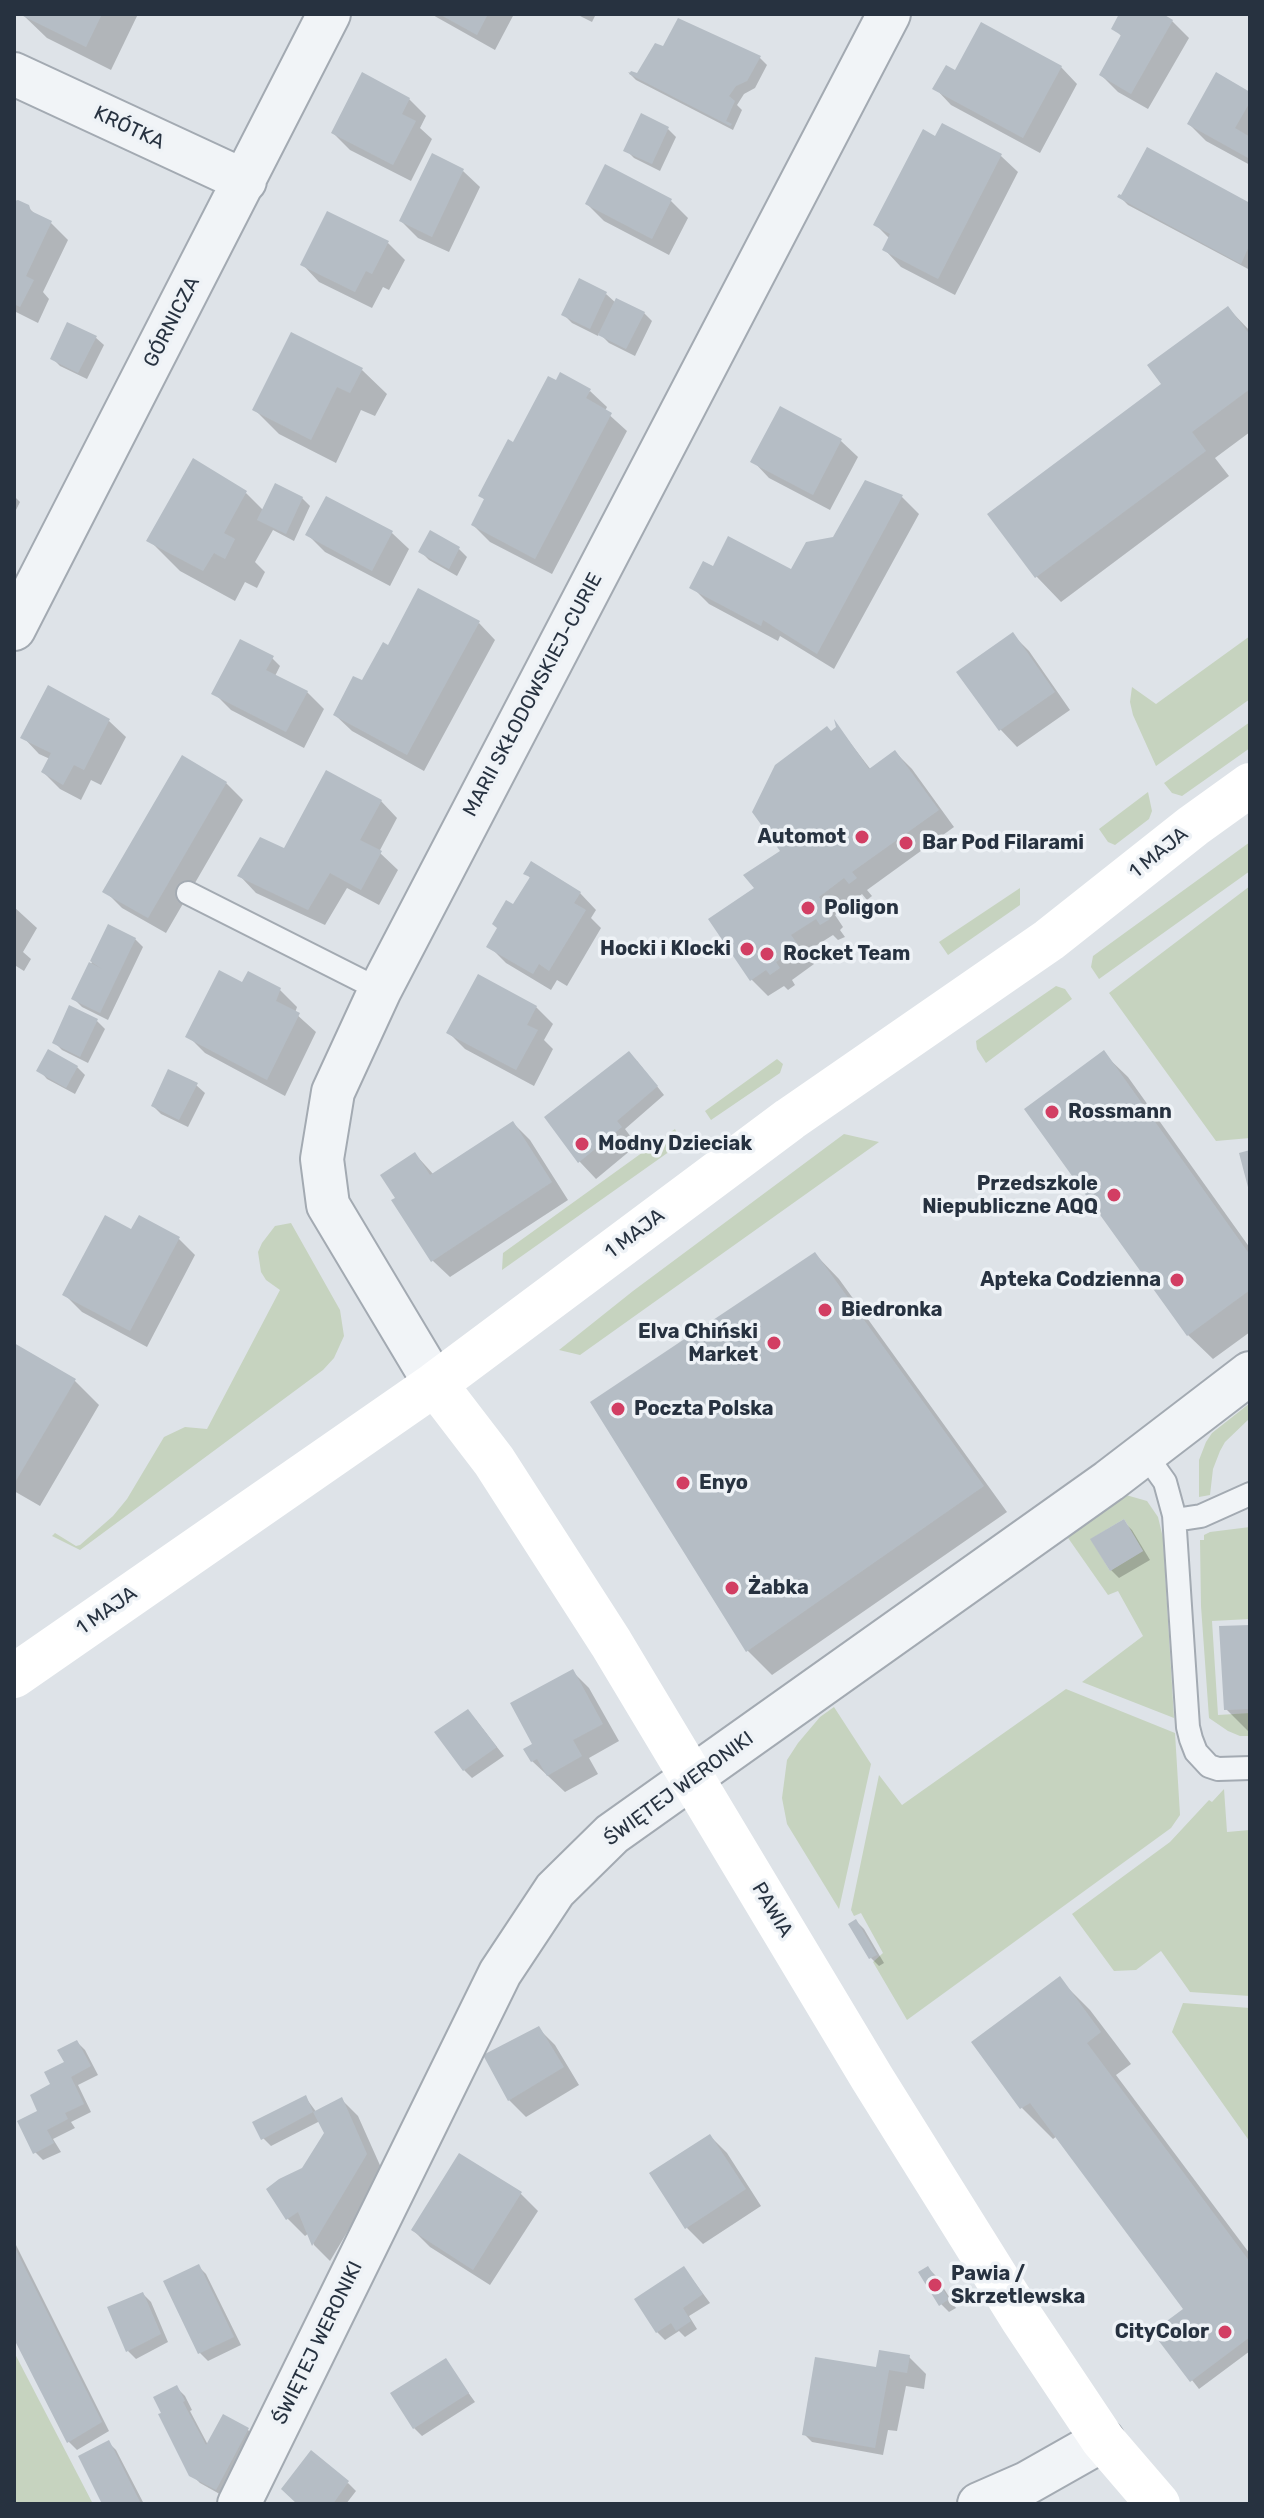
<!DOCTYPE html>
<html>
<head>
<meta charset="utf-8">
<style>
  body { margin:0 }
  #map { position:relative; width:1264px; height:2518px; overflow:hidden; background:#dee3e8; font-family:Rubik,sans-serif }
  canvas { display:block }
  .frame { position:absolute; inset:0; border:16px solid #273240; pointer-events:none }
</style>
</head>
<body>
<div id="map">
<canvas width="1264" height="2518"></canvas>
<div class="frame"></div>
</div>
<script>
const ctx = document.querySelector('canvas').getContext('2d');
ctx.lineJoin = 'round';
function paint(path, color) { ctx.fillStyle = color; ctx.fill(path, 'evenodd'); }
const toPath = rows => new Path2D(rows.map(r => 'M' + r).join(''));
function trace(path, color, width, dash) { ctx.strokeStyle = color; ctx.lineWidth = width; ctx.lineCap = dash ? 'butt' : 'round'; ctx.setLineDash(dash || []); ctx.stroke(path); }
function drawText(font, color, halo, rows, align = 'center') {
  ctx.font = font + ' Rubik,sans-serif'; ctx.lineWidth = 7; ctx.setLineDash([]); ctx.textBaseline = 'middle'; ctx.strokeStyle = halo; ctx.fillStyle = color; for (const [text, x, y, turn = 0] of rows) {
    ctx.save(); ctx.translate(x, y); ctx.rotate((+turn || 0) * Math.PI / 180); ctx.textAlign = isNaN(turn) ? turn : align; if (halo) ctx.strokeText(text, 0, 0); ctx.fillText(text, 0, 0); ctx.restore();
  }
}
const green = toPath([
  [1250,636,1250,699,1156,766,1133,715,1130,702,1132,687,1156,704],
  [1250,722,1250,748,1182,796,1172,793,1164,783],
  [1148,792,1152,811,1149,819,1115,845,1108,842,1099,829],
  [1250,842,1250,871,1099,979,1091,967,1093,956],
  [1250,886,1250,1138,1216,1141,1109,993],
  [1020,888,1020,905,948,955,939,942],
  [1056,986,1065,989,1072,999,986,1063,977,1049,976,1041],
  [777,1059,783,1064,780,1073,711,1120,705,1111],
  [675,1129,679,1138,673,1149,502,1270,503,1253],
  [844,1134,879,1142,580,1355,559,1350,633,1291],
  [291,1223,340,1310,344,1336,334,1358,323,1370,80,1550,52,1536,55,1533,76,1546,80,1545,113,1516,127,1499,164,1437,185,1427,207,1429,280,1290,266,1280,261,1272,258,1252,262,1243,275,1226],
  [1250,1403,1250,1418,1225,1442,1220,1451,1213,1469,1210,1495,1199,1497,1199,1460,1206,1442,1212,1433],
  [1126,1495,1147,1501,1158,1517,1163,1538,1174,1718,1082,1682,1143,1636,1118,1591,1108,1595,1066,1535,1099,1510],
  [1124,1519,1143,1551,1110,1571,1091,1539],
  [1250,1527,1250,1619,1212,1621,1218,1715,1250,1713,1250,1736,1240,1736,1228,1731,1209,1718,1201,1606,1200,1540,1204,1540,1204,1535,1210,1532],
  [1066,1689,1175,1733,1180,1815,1171,1828,907,2020,873,1962,883,1953,861,1913,854,1916,851,1910,879,1775,902,1805],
  [834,1707,871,1764,839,1909,787,1824,782,1798,787,1760,798,1743,820,1717],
  [1224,1789,1227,1832,1250,1830,1250,1996,1190,1992,1161,1951,1136,1970,1114,1971,1072,1914,1170,1842,1209,1800,1212,1802],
  [1183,2003,1250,2008,1250,2142,1172,2032],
  [14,2352,93,2504,14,2504]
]);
const shadow = toPath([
  [22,14,138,14,111,70,47,38],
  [431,14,514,14,495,50],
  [576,14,596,14,592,22],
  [1122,14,1159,14,1172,21,1189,38,1148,109,1118,92,1101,75,1122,37,1114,28],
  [759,57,767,65,755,88,744,94,737,105,742,110,733,130,636,80,628,72,638,76],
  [1061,67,1077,84,1040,153,951,105,935,88,956,73],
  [1250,94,1250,165,1206,141,1189,124],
  [409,99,426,116,420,128,432,139,411,181,350,150,333,133],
  [668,129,676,137,660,171,634,158,626,150],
  [936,139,1001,156,1018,172,955,295,901,267,885,250,890,239,876,225],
  [463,171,480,187,449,252,418,238,401,221],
  [1120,197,1250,205,1250,270,1128,205],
  [671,201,688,218,669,255,604,221,587,204],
  [14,203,28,207,37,216,51,223,68,240,43,292,49,299,38,323,14,311],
  [388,243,405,260,389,290,383,287,372,308,319,282,303,265],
  [606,294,616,303,644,313,652,321,635,356,609,343,599,333,598,336,572,323,564,315],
  [1228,308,1250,331,1250,432,1215,458,1229,476,1061,602,1037,577,990,514,1164,384],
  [95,337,104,345,87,379,60,366,52,358],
  [362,370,387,394,375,416,361,410,336,463,279,434,254,409],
  [590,391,607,407,605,411,627,431,552,574,490,542,473,525,486,501,481,496],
  [781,408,841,441,858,457,830,510,769,478,753,461],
  [866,482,902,497,919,514,834,669,780,636,778,641,709,604,692,587,713,568,791,571,834,539],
  [246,493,264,511,302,498,310,506,294,541,273,530,255,562,265,572,257,588,245,582,235,601,180,571,149,540],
  [14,496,20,502,14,514],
  [392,533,409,549,390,586,325,552,308,535],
  [459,549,467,557,457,576,429,560,421,552],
  [479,623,495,640,424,771,352,731,335,715,363,683],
  [1012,634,1029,651,1070,710,1017,747,1001,730,959,672],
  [272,658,280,666,275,676,307,692,324,709,304,748,231,710,214,693],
  [109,721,126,737,101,785,91,780,81,800,60,789,43,772,50,759,39,754,23,737],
  [839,728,871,770,895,752,912,769,954,827,867,890,872,896,867,900,862,894,835,915,843,927,840,930,845,937,838,940,833,935,806,952,814,964,792,980,795,985,788,990,784,986,768,996,751,979,757,889,783,851,832,733],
  [226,783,243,800,166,933,122,908,105,891],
  [381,801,397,818,379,852,398,870,379,905,347,888,325,925,256,893,240,876],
  [526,873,580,893,596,910,591,918,601,928,567,986,557,980,551,990,506,963,489,946,531,879],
  [14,907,37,928,23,952,31,959,24,971,16,966,14,970],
  [109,927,135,939,143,947,108,1020,82,1007,74,999],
  [243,985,280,990,297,1007,295,1013,316,1032,285,1096,205,1053,188,1036],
  [536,1007,553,1024,544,1040,553,1049,534,1086,465,1049,449,1033],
  [70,1008,97,1021,105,1029,88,1063,62,1050,54,1042],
  [1103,1053,1128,1077,1250,1248,1250,1332,1213,1359,1188,1335],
  [637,1061,664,1095,625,1129,637,1145,596,1179,580,1162,547,1118],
  [77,1067,85,1075,75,1094,47,1079,39,1070],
  [196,1085,205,1093,188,1127,161,1114,153,1106],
  [513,1123,530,1140,568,1200,450,1277,433,1261,397,1199,415,1154,434,1175],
  [132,1232,178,1238,195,1255,147,1347,82,1312,65,1295],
  [815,1254,839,1279,1007,1512,772,1675,747,1650],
  [14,1345,75,1381,99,1405,40,1506,14,1491],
  [1124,1522,1132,1530,1150,1560,1119,1578,1111,1570],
  [1250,1627,1250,1733,1226,1709],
  [572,1671,589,1688,619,1741,589,1758,598,1774,565,1792,532,1761],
  [476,1720,504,1756,472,1778,464,1770],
  [856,1921,864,1929,884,1963,879,1966,871,1958],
  [1059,1979,1090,2010,1131,2064,1116,2075,1250,2254,1250,2351,1199,2389,1155,2333,1186,2310,1057,2136,1053,2139,1022,2108],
  [538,2028,555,2045,579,2085,526,2117,509,2100],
  [77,2042,85,2050,98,2075,78,2085,91,2112,71,2122,75,2128,53,2139,61,2152,43,2160,35,2152,40,2112],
  [306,2098,317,2113,341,2099,358,2116,383,2172,330,2261,314,2245,309,2233,305,2236,288,2219,269,2190,304,2169,326,2133,320,2121,271,2146,263,2138],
  [710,2136,727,2153,761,2206,703,2244,687,2228],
  [460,2156,521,2194,538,2211,490,2285,430,2247,413,2230],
  [14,2241,109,2431,77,2450,69,2442,14,2335],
  [198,2266,206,2274,241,2345,208,2361,200,2353],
  [684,2268,710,2303,689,2316,697,2329,685,2337,679,2331,665,2340,657,2332],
  [928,2268,936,2276,956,2308,949,2312,941,2304],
  [143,2294,151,2302,168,2342,136,2359,128,2351],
  [909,2357,926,2374,924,2389,906,2386,897,2431,888,2430,883,2455,812,2442,804,2434,878,2370],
  [445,2360,475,2402,422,2436,414,2428],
  [177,2388,185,2396,192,2410,190,2411,208,2445,223,2416,248,2430,256,2438,225,2497,200,2483,191,2474],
  [108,2442,116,2450,144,2504,104,2504],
  [348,2483,356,2491,346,2504,300,2504]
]);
const building = toPath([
  [19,14,102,14,86,47],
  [439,14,488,14,477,35],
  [1119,14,1163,14,1173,20,1131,94,1099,75,1121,35,1111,29],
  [678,18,761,56,747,81,736,86,729,96,735,101,726,121,732,124,730,126,629,74,631,71,637,73,655,43,663,46],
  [981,22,1062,66,1023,138,932,89,946,65,955,70],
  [362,72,410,98,402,114,416,121,393,165,331,133],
  [1216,72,1250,92,1250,102,1235,128,1250,137,1250,159,1187,124],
  [641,113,669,127,652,164,623,151],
  [942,123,1002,154,938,279,882,250,890,234,873,225,923,129,935,136],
  [1147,147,1250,203,1250,244,1241,264,1117,197,1119,194,1121,195],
  [432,153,464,169,432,237,399,221],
  [605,164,672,199,652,239,585,204],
  [18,200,29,205,31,211,52,221,26,276,34,280,20,307,14,304,14,201],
  [327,211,389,241,372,274,366,271,355,292,300,265],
  [579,278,607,292,590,329,561,315],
  [616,298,645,312,626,349,598,335],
  [1228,306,1250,335,1250,389,1192,432,1206,451,1035,578,987,514,1161,384,1147,365],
  [67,322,97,336,78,373,50,359],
  [291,332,363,368,350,393,337,387,311,440,252,410],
  [560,372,591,389,586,398,612,413,535,559,471,525,484,499,478,496,508,439,513,442,548,376,556,380],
  [780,406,842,439,813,495,750,462],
  [193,458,247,491,224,533,235,539,225,559,214,553,203,571,146,541],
  [865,480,903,495,817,654,763,620,761,626,689,588,703,561,713,566,728,536,791,569,806,542,833,537],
  [275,483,303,497,286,534,257,520],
  [326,496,393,531,372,571,305,535],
  [430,530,460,547,449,569,418,552],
  [418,588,480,621,407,755,333,715,353,676,362,680,383,642,388,645],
  [1013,632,1055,692,999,731,956,672],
  [240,639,274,656,266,670,308,691,286,732,211,694],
  [48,685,110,719,84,770,74,765,63,785,41,772,51,753,20,738],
  [834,719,869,769,895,750,939,810,852,872,857,878,849,884,844,878,819,897,828,910,825,912,830,919,820,925,816,919,791,935,799,946,776,962,780,968,770,975,766,970,750,981,708,919,754,888,743,875,780,851,752,812,775,765,827,726,831,731,836,727],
  [182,755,227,782,148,918,102,892],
  [326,770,382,800,360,840,382,851,361,890,330,873,308,910,237,876,260,837,284,848],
  [531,861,581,892,574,903,586,910,549,971,539,964,533,974,486,947,497,928,492,924,506,900,513,904,530,877,523,874],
  [108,924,136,938,100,1013,71,999,89,962,102,969,90,961],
  [219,970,242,982,248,971,281,988,276,1001,300,1013,267,1080,185,1037],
  [478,974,537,1006,527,1025,538,1030,516,1070,446,1033],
  [69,1005,98,1019,80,1057,52,1043],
  [48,1049,78,1066,66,1088,36,1071],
  [1104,1050,1250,1255,1250,1290,1187,1336,1024,1109],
  [629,1051,658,1086,617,1121,622,1127,578,1163,544,1117],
  [168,1069,198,1083,179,1120,151,1106],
  [513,1121,552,1182,431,1262,391,1200,395,1198,380,1175,415,1152,430,1175],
  [1250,1150,1250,1191,1249,1191,1239,1153],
  [105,1215,131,1229,139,1215,180,1237,130,1331,62,1295],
  [815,1252,984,1486,746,1652,590,1402],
  [14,1343,76,1379,14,1484],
  [1124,1519,1143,1551,1110,1571,1090,1539],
  [1250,1625,1250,1709,1224,1710,1219,1626],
  [573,1669,603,1724,573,1740,582,1756,547,1776,537,1759,531,1762,523,1749,532,1744,510,1703],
  [468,1709,497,1747,463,1771,434,1732],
  [856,1919,877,1955,869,1959,848,1924],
  [1060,1976,1101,2032,1087,2043,1250,2262,1250,2337,1190,2382,1152,2332,1183,2309,1030,2103,1020,2109,971,2042],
  [539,2026,564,2067,508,2101,483,2055],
  [77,2040,91,2066,71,2077,84,2104,65,2113,68,2119,47,2130,54,2143,33,2154,17,2121,37,2111,30,2095,50,2084,44,2072,64,2062,57,2050],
  [306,2095,313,2112,261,2140,252,2122],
  [342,2097,367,2154,312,2246,298,2212,286,2220,266,2189,279,2179,302,2168,324,2133,313,2112],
  [710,2134,746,2189,685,2229,649,2173],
  [459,2153,522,2192,473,2270,411,2230],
  [14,2246,102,2422,67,2443,14,2339],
  [199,2264,234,2337,198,2354,163,2281],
  [684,2266,703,2294,683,2308,691,2321,676,2331,671,2323,656,2333,634,2299],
  [928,2266,949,2299,939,2306,918,2272],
  [143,2292,161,2334,126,2352,107,2307],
  [879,2350,910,2355,907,2373,889,2370,875,2448,802,2435,815,2357,876,2367],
  [446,2358,469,2393,413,2429,390,2393],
  [177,2385,185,2401,183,2402,206,2445,223,2414,249,2428,216,2490,189,2476,158,2414,161,2413,153,2397],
  [109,2440,141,2504,102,2504,78,2456],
  [311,2450,349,2481,333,2504,297,2504,281,2489]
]);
const lane = toPath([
  [188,893,380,990],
  [1145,1454,1165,1482,1174,1515,1188,1727,1191,1739,1196,1752,1209,1766,1218,1769,1250,1768],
  [1175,1520,1201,1516,1250,1494]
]);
const street = toPath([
  [14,74,245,181],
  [14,629,329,14],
  [435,1384,328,1205,322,1159,333,1092,380,990,889,14],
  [239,2504,500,1973,555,1890,612,1834,1109,1481,1250,1373],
  [979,2504,1027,2483,1103,2440]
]);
const secondary = toPath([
  [435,1384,494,1461,611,1643,872,2078,1023,2320,1103,2440,1158,2504],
  [14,1676,435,1384,790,1119,1049,940,1193,826,1250,785]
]);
const markers = [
  [862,837,8,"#d23e63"],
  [906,843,8,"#d23e63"],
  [808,908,8,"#d23e63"],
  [747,949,8,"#d23e63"],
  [767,954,8,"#d23e63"],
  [1052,1112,8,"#d23e63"],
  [582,1144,8,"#d23e63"],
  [1114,1195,8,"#d23e63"],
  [1177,1280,8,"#d23e63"],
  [825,1310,8,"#d23e63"],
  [774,1343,8,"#d23e63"],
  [618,1409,8,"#d23e63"],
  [683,1483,8,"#d23e63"],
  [732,1588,8,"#d23e63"],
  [935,2285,8,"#d23e63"],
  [1225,2332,8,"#d23e63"]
];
const streetNames = [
  ["KRÓTKA",129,128,25],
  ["GÓRNICZA",172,322,-63],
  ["MARII SKŁODOWSKIEJ-CURIE",533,695,-62],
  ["1 MAJA",1159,853,-39],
  ["1 MAJA",635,1234,-37],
  ["1 MAJA",107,1611,-35],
  ["ŚWIĘTEJ WERONIKI",679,1789,-36],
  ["PAWIA",772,1910,59],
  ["ŚWIĘTEJ WERONIKI",318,2343,-64]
];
const poiNames = [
  ["Automot",846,837,"right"],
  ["Bar Pod Filarami",922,843],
  ["Poligon",824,908],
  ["Hocki i Klocki",731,949,"right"],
  ["Rocket Team",783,954],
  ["Rossmann",1068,1112],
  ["Modny Dzieciak",598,1144],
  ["Przedszkole",1098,1184,"right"],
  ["Niepubliczne AQQ",1098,1207,"right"],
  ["Apteka Codzienna",1161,1280,"right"],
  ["Biedronka",841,1310],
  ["Elva Chiński",758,1332,"right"],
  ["Market",758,1355,"right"],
  ["Poczta Polska",634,1409],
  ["Enyo",699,1483],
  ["Żabka",748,1588],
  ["Pawia /",951,2274],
  ["Skrzetlewska",951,2297],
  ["CityColor",1209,2332,"right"]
];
paint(green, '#c6d3bf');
paint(shadow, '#0003');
paint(building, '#b5bdc5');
trace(lane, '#a3aab2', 26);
trace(street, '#a3aab2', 46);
trace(lane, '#f1f4f7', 22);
trace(street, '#f1f4f7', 42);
trace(secondary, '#fff', 44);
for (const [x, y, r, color] of markers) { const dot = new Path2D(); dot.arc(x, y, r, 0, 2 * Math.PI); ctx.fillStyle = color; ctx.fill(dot); trace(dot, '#eef2f6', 3); }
drawText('20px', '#273240', '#eef2f6', streetNames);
drawText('bold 20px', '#273240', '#eef2f6', poiNames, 'left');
</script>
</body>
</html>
